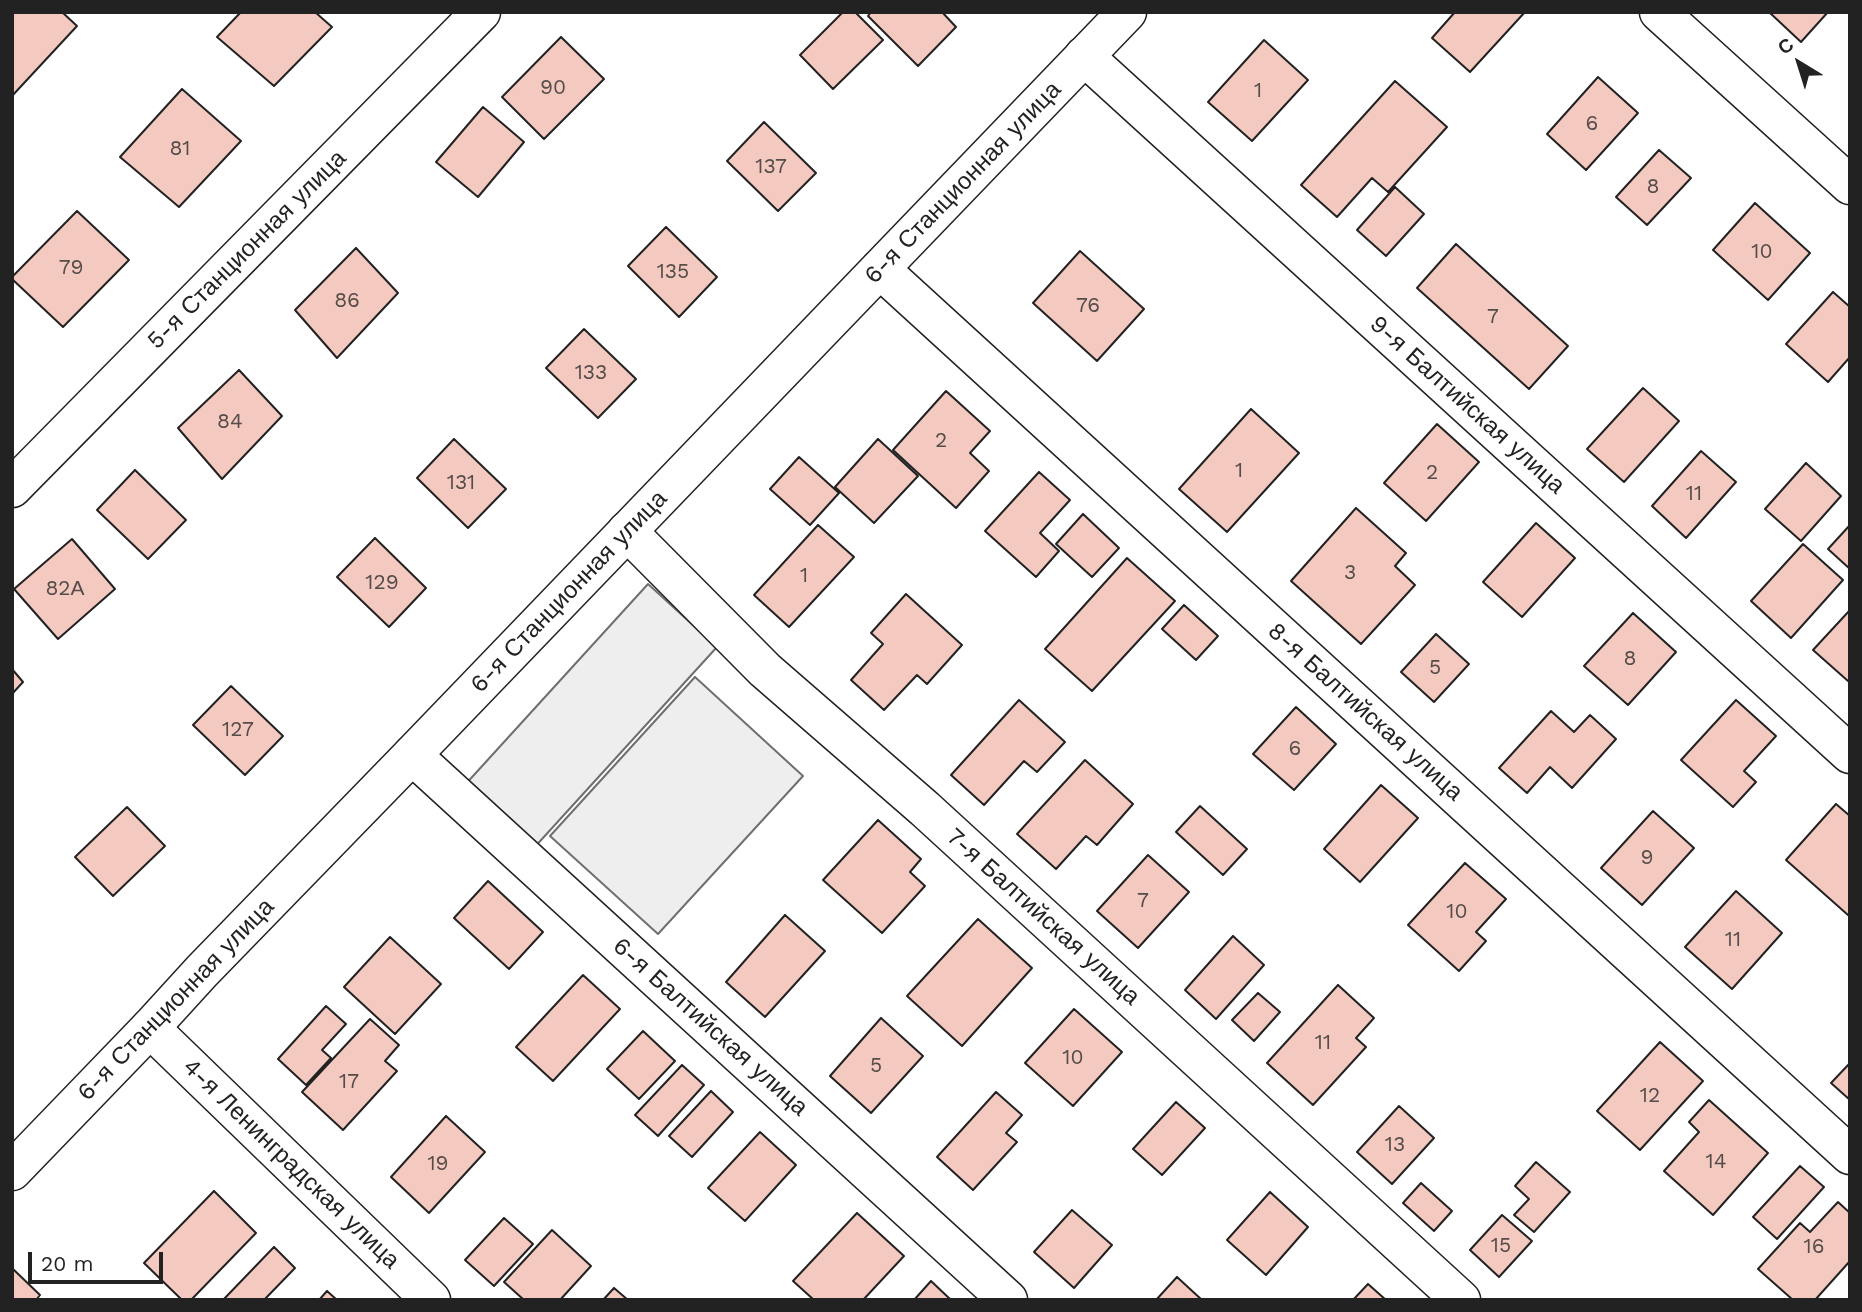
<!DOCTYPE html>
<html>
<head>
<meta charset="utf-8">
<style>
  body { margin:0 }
  #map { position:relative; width:1862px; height:1312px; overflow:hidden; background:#fff; font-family:"Work Sans",sans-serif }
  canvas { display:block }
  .frame { position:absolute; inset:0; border:14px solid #222; pointer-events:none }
  .north { position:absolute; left:1764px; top:28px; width:70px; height:70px; -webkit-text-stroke:5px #fff; paint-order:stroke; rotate:322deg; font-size:19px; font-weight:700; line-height:28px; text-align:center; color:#222 }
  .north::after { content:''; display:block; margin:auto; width:24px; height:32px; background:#222; clip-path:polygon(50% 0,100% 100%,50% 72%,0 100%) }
  .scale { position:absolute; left:28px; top:1252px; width:135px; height:32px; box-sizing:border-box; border:4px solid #222; border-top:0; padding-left:9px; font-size:21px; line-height:24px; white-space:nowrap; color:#222; -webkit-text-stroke:5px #fff; paint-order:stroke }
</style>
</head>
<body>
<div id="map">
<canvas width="1862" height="1312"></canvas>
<div class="frame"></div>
<div class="north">С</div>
<div class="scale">20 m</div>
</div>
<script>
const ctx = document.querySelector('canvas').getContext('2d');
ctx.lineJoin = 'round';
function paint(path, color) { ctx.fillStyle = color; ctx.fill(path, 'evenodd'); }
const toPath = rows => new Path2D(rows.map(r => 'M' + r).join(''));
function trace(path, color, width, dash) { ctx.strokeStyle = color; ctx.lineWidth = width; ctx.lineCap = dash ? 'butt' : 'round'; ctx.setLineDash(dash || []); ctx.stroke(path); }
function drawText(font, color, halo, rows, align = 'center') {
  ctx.font = font + ' "Work Sans",sans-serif'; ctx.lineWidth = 5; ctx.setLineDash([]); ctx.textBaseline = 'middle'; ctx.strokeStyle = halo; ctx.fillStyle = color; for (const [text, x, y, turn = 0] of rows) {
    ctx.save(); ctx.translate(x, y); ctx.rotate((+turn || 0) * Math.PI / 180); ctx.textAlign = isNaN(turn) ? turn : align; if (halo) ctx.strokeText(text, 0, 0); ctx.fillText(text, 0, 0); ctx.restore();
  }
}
const green = toPath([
  [648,584,717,647,532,850,463,787,648,584],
  [695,677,803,776,658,934,550,836,695,677]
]);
const building = toPath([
  [12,12,62,12,77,26,12,96,12,12],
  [241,12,315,12,332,27,274,86,217,37,241,12],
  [843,12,855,12,883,40,833,89,800,55,843,12],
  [871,12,942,12,956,27,918,66,868,16,871,12],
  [1455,12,1525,12,1470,72,1432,38,1455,12],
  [1769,12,1828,12,1801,42,1769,12],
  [561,37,604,79,544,139,502,97,561,37],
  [1264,40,1308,80,1252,141,1208,102,1264,40],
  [1598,77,1638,113,1586,170,1547,134,1598,77],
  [1395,81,1447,127,1388,192,1372,178,1337,217,1301,185,1395,81],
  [182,89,241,141,179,207,120,157,182,89],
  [483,107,524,142,478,197,436,162,483,107],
  [764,122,816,173,778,211,727,161,764,122],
  [1659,150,1691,178,1647,225,1616,197,1659,150],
  [1395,187,1424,214,1386,256,1357,230,1395,187],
  [1755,203,1810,253,1768,300,1713,250,1755,203],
  [77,211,129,260,63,327,12,279,12,277,77,211],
  [666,227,717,277,679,317,628,266,666,227],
  [1456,244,1568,346,1529,389,1417,288,1456,244],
  [356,248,398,293,337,358,295,310,356,248],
  [1080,251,1144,309,1097,361,1033,303,1080,251],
  [1833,292,1850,307,1850,357,1828,382,1786,344,1833,292],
  [584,329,636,379,598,418,546,368,584,329],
  [239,370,282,416,222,479,178,428,239,370],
  [1643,388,1679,421,1624,482,1587,449,1643,388],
  [946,391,990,431,970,453,989,471,956,508,893,450,946,391],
  [1251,409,1299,453,1227,532,1179,489,1251,409],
  [1437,424,1479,462,1426,521,1384,483,1437,424],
  [454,439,506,489,468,528,417,478,454,439],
  [878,439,918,476,874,523,835,487,878,439],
  [1701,451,1736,482,1686,538,1652,506,1701,451],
  [799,457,839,493,810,525,770,489,799,457],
  [1806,463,1841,496,1801,541,1765,509,1806,463],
  [135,470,186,520,148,559,97,510,135,470],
  [1039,472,1070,500,1040,533,1059,551,1036,577,985,531,1039,472],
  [1356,508,1406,553,1395,566,1415,585,1361,644,1291,581,1356,508],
  [1083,514,1119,548,1092,577,1056,544,1083,514],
  [1536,523,1575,558,1522,617,1483,582,1536,523],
  [818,525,854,557,789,627,754,595,818,525],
  [1850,525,1850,569,1828,549,1850,525],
  [375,538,426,588,389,627,337,577,375,538],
  [72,539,115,589,58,639,14,589,72,539],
  [1803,544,1843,580,1791,638,1751,601,1803,544],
  [1127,558,1175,601,1092,691,1045,649,1127,558],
  [906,594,962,645,927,684,917,675,884,710,851,680,883,644,871,633,906,594],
  [1184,605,1218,636,1196,660,1162,629,1184,605],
  [1850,610,1850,679,1848,681,1813,650,1850,610],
  [1633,613,1676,652,1628,705,1584,666,1633,613],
  [1436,634,1469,664,1434,702,1401,672,1436,634],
  [12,669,23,682,12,694,12,669],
  [231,686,283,736,245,775,193,725,231,686],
  [1019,700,1065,742,1037,772,1024,761,984,805,951,775,1019,700],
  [1736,700,1776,736,1744,771,1756,782,1733,807,1681,760,1736,700],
  [1296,707,1336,744,1294,790,1253,754,1296,707],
  [1551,711,1574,732,1590,715,1616,739,1572,788,1550,767,1527,793,1499,768,1551,711],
  [1085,760,1133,804,1097,845,1086,836,1056,869,1017,834,1085,760],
  [1381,785,1418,818,1360,882,1324,849,1381,785],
  [1836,804,1850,816,1850,913,1848,915,1786,860,1836,804],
  [1200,806,1247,849,1223,875,1176,832,1200,806],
  [127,807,165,846,113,896,75,857,127,807],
  [1653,811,1694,848,1642,905,1601,868,1653,811],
  [878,820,921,859,910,872,925,886,882,933,823,880,878,820],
  [1148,855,1189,892,1138,948,1097,911,1148,855],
  [1465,863,1506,899,1476,932,1486,941,1459,971,1408,925,1465,863],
  [488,881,543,932,509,969,454,918,488,881],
  [1736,891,1782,933,1732,989,1685,947,1736,891],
  [785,915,825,951,765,1017,726,982,785,915],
  [978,919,1032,968,962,1046,907,996,978,919],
  [1233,936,1264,965,1216,1019,1185,990,1233,936],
  [390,937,441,984,395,1034,344,987,390,937],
  [583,975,620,1009,553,1081,516,1047,583,975],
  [1338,985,1374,1018,1356,1038,1366,1047,1313,1105,1267,1063,1338,985],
  [1258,993,1280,1012,1254,1041,1232,1020,1258,993],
  [326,1006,346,1024,322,1050,331,1058,306,1085,278,1059,326,1006],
  [1074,1009,1122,1052,1073,1106,1025,1063,1074,1009],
  [881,1018,923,1056,871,1113,830,1076,881,1018],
  [370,1019,399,1045,385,1061,397,1071,343,1130,302,1092,370,1019],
  [643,1031,675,1061,639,1099,607,1069,643,1031],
  [1660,1042,1703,1081,1640,1150,1597,1111,1660,1042],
  [1850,1063,1850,1100,1831,1083,1850,1063],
  [682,1065,704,1085,658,1136,635,1115,682,1065],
  [711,1091,733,1112,692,1157,669,1136,711,1091],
  [996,1092,1022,1115,1006,1133,1017,1142,973,1190,937,1157,996,1092],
  [1709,1100,1768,1153,1713,1215,1664,1171,1699,1132,1689,1122,1709,1100],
  [1176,1102,1205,1128,1162,1175,1133,1149,1176,1102],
  [1399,1106,1434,1138,1392,1184,1357,1152,1399,1106],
  [446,1116,485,1152,429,1213,391,1177,446,1116],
  [760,1132,796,1165,745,1221,708,1188,760,1132],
  [1536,1162,1570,1192,1534,1232,1514,1215,1529,1199,1515,1186,1536,1162],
  [1800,1166,1824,1187,1777,1239,1753,1217,1800,1166],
  [1421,1183,1452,1211,1434,1231,1403,1203,1421,1183],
  [214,1191,256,1233,191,1300,182,1300,144,1263,214,1191],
  [1270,1192,1308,1227,1266,1275,1227,1240,1270,1192],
  [1838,1202,1850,1213,1850,1261,1815,1300,1793,1300,1758,1269,1800,1223,1810,1232,1838,1202],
  [1072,1210,1112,1245,1074,1288,1034,1252,1072,1210],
  [857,1213,904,1256,863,1300,814,1300,793,1281,857,1213],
  [1502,1215,1532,1241,1499,1277,1470,1250,1502,1215],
  [504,1218,533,1244,494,1286,465,1260,504,1218],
  [552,1230,591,1266,560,1300,524,1300,504,1282,552,1230],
  [274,1247,295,1268,264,1300,223,1300,274,1247],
  [14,1270,40,1295,36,1300,12,1300,12,1272,14,1270],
  [1177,1277,1202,1300,1156,1300,1177,1277],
  [931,1281,951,1300,914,1300,931,1281],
  [1368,1284,1386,1300,1353,1300,1368,1284],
  [614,1288,628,1300,603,1300,614,1288],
  [327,1291,337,1300,319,1300,327,1291]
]);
const street = toPath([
  [1659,12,1850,185],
  [1084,56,1850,754],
  [880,269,1850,1155],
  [12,488,481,12],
  [627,531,765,670,925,809,1461,1300],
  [412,755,1008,1300],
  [150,1028,431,1300]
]);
const secondary = toPath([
  [12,1171,150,1028,202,971,412,755,1127,12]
]);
const numberNames = [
  ["90",553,88],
  ["1",1258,91],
  ["6",1592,124],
  ["81",180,149],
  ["137",771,167],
  ["8",1653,187],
  ["10",1762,252],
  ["79",71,268],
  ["135",673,272],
  ["86",347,301],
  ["76",1088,306],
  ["7",1493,317],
  ["133",591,373],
  ["84",230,422],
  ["2",941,441],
  ["1",1239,471],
  ["2",1432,473],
  ["131",461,483],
  ["11",1694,494],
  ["3",1350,573],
  ["1",804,576],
  ["129",382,583],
  ["82А",65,589],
  ["8",1630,659],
  ["5",1435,668],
  ["127",238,730],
  ["6",1295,749],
  ["9",1647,858],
  ["7",1143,901],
  ["10",1457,912],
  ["11",1733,940],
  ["11",1323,1043],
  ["10",1073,1058],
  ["5",876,1066],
  ["17",349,1082],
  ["12",1650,1096],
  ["13",1395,1145],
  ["14",1716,1162],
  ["19",438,1164],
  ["15",1501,1246],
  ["16",1814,1247]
];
const streetNames = [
  ["6-я Станционная улица",963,183,-46],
  ["5-я Станционная улица",247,250,-45],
  ["9-я Балтийская улица",1467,405,42],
  ["6-я Станционная улица",569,592,-46],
  ["8-я Балтийская улица",1365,712,42],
  ["7-я Балтийская улица",1043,917,42],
  ["6-я Станционная улица",176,1000,-46],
  ["6-я Балтийская улица",710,1027,42],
  ["4-я Ленинградская улица",291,1164,44]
];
paint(green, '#eee');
trace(green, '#6f6f6f', 2);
paint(building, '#f3c9c0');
trace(building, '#222', 2);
trace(street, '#222', 41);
trace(secondary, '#222', 41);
trace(street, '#fff', 38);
trace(secondary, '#fff', 38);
drawText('21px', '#564c4a', null, numberNames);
drawText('24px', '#222', '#fff', streetNames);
</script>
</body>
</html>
